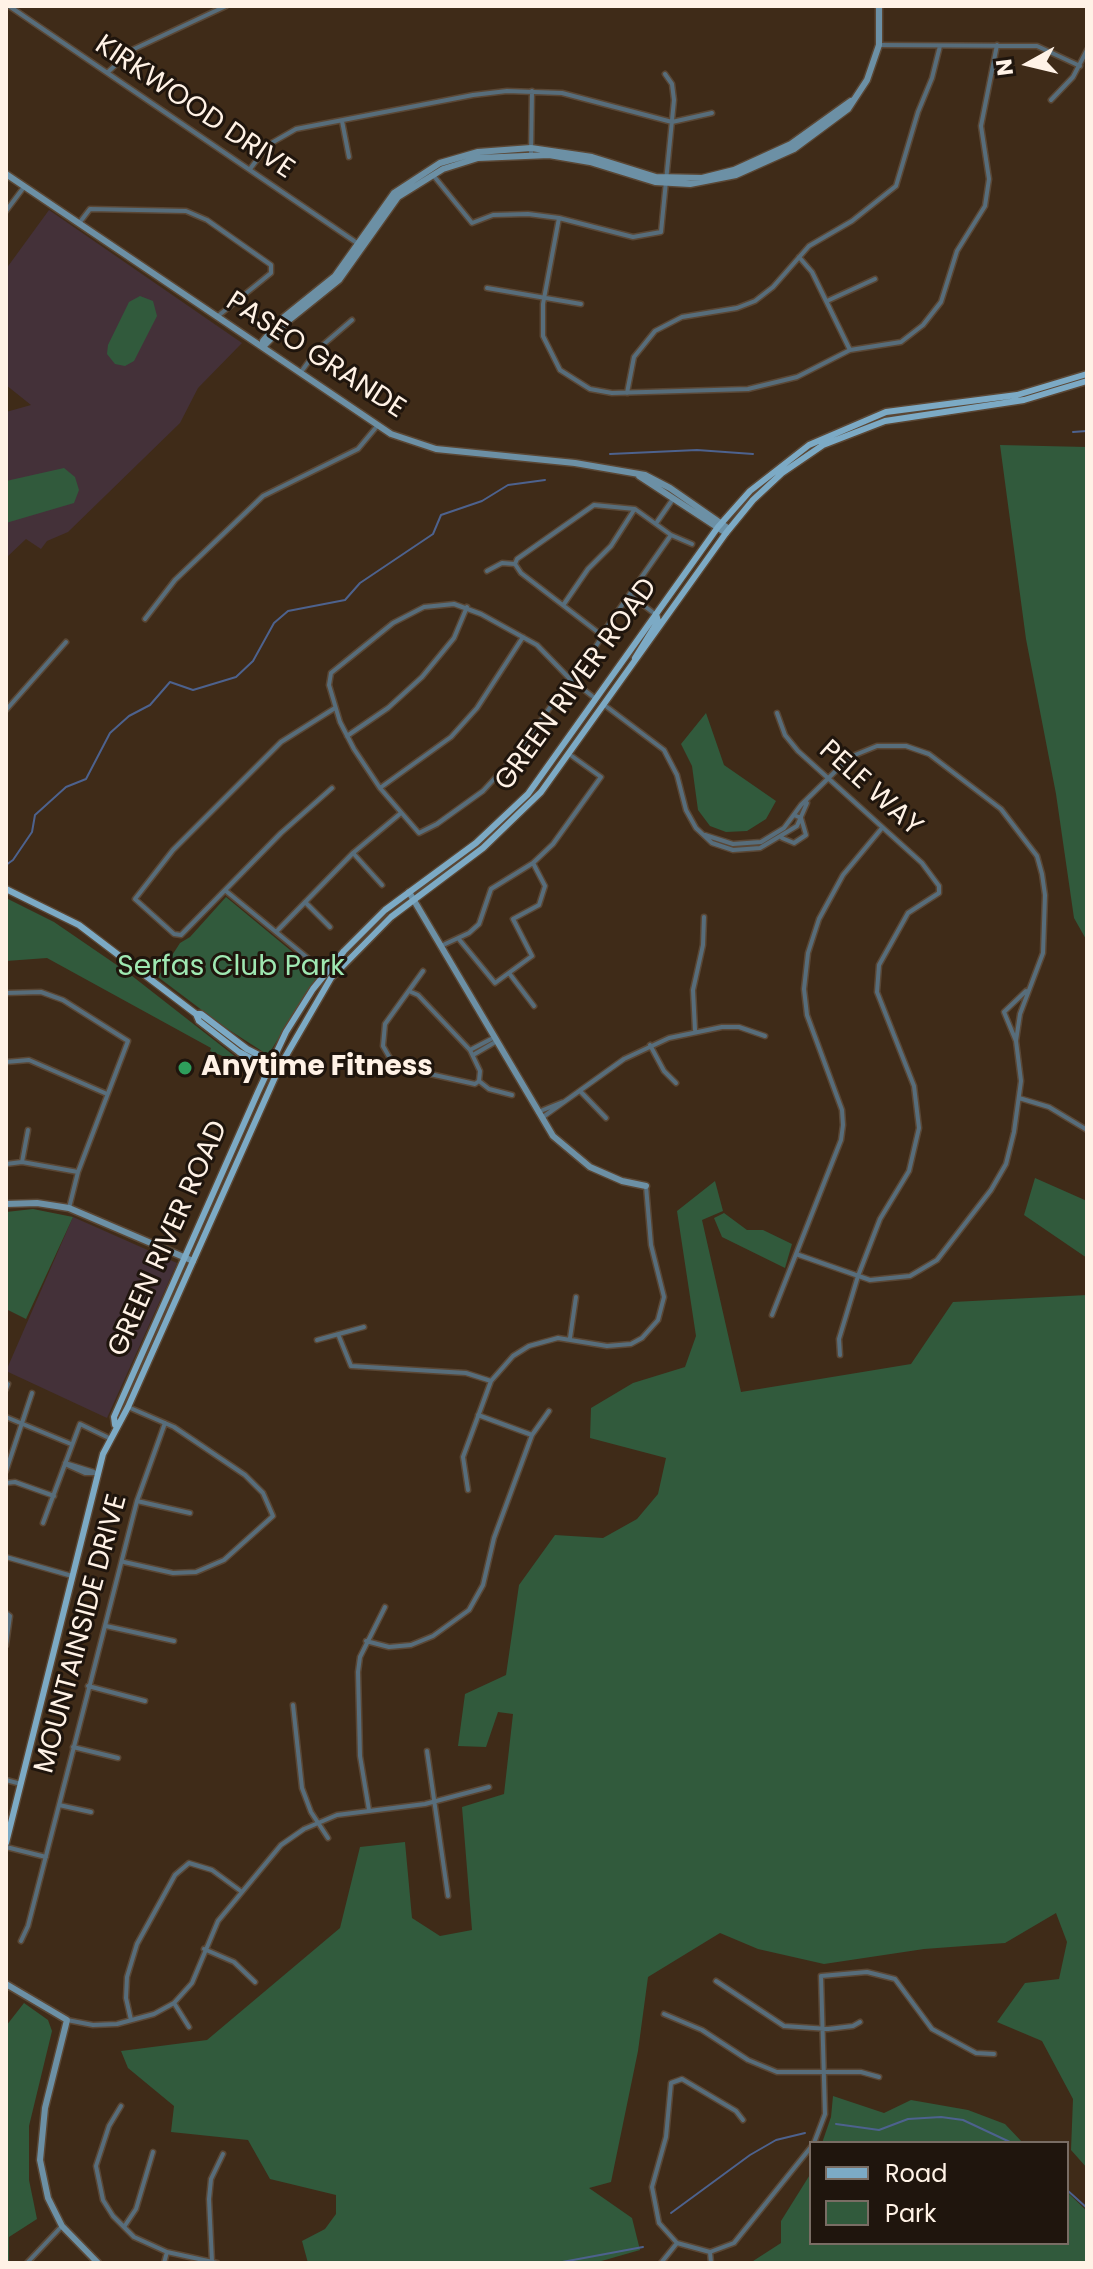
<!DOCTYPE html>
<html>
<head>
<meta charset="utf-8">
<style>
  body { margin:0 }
  #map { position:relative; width:1093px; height:2269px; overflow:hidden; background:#3f2b18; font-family:Poppins,sans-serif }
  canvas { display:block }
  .frame { position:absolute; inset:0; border:8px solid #fff2e6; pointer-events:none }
  .legend { position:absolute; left:809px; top:2141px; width:260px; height:104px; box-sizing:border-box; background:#1f150d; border:2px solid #796d64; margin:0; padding:10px 14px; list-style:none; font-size:24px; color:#fff2e6 }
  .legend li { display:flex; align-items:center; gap:16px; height:40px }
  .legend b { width:40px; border:2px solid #796d64 }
  .north { position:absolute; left:989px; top:24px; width:80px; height:80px; -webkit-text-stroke:6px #1f150d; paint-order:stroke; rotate:262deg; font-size:22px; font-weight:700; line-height:32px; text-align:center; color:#fff2e6 }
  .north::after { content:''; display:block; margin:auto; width:28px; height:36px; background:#fff2e6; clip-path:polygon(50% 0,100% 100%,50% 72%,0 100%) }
</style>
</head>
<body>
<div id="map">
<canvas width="1093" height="2269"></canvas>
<div class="frame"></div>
<ul class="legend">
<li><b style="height:10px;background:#7caac5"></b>Road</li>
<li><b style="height:22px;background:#315a3c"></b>Park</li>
</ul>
<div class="north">N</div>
</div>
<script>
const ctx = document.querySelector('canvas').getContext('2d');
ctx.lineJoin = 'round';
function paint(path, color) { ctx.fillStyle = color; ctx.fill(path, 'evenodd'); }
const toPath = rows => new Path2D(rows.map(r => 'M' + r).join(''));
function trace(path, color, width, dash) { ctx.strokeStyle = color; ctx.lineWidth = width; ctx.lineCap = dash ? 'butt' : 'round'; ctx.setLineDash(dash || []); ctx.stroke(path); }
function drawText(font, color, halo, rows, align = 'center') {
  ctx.font = font + ' Poppins,sans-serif'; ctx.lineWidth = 6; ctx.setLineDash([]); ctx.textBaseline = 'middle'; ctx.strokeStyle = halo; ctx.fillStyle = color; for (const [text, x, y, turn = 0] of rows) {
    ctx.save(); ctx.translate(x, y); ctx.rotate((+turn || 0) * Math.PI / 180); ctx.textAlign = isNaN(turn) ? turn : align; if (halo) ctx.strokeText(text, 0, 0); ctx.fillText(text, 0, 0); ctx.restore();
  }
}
const education = toPath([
  [49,210,242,343,198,388,180,423,68,532,47,541,41,549,26,539,6,558,6,412,31,405,6,385,6,269],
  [73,1217,177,1263,107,1418,6,1371]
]);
const green = toPath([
  [140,296,153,301,157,316,134,361,125,366,115,364,107,354,108,345,129,302],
  [1000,445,1087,447,1087,941,1074,918,1056,794,1026,639],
  [64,468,75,477,79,490,74,503,6,523,6,481],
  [706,713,724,765,776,801,766,819,747,831,726,832,710,826,698,810,692,766,681,744],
  [226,897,319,974,268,1055,223,1026,158,977,180,943,190,937],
  [6,898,54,922,127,972,237,1058,235,1061,210,1051,211,1048,47,958,6,961],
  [1035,1178,1087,1201,1087,1258,1024,1215],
  [715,1181,723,1211,702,1220,741,1392,911,1364,953,1302,1087,1295,1087,2168,1071,2150,1073,2099,1042,2041,997,2022,1025,1983,1059,1979,1067,1942,1056,1913,1005,1943,924,1949,824,1964,758,1949,720,1933,648,1977,638,2051,611,2182,589,2188,632,2218,640,2250,598,2262,308,2263,302,2241,325,2229,336,2214,336,2195,270,2179,248,2140,171,2132,174,2106,128,2068,121,2051,207,2040,340,1928,360,1847,405,1842,412,1918,440,1936,472,1930,462,1807,504,1794,513,1714,498,1712,486,1747,458,1746,465,1694,506,1675,519,1585,555,1535,603,1538,637,1519,658,1494,666,1458,590,1438,591,1408,633,1383,685,1367,696,1336,677,1211],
  [33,1209,73,1217,26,1319,6,1309,6,1212],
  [724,1213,747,1230,763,1230,792,1244,785,1268,722,1237,714,1218],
  [24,2003,48,2020,52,2031,29,2126,29,2180,37,2219,9,2237,9,2263,6,2263,6,2026],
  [833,2096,884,2113,911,2100,968,2110,1005,2124,1023,2143,822,2143,831,2117],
  [811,2173,811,2243,1067,2243,1067,2192,1087,2211,1087,2263,750,2263,781,2243,781,2221]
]);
const stream = toPath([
  [1073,432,1087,431],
  [610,454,697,450,753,454],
  [6,865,13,860,32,832,35,815,66,787,86,779,110,733,129,716,150,705,170,682,193,690,236,677,253,661,274,623,288,611,345,600,360,583,433,534,441,515,482,501,508,485,545,480],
  [836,2124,879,2130,908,2119,941,2117,963,2120,1012,2143],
  [1067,2190,1087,2208],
  [671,2213,750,2155,776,2140,805,2133],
  [557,2263,643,2247]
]);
const street = toPath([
  [9,6,357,243],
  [879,45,1037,46,1080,66],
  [108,72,132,50,226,6],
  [1051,100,1073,77,1087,50],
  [342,121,349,157],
  [531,153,532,91],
  [250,169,268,145,296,129,473,95,507,91,562,93,672,122,712,113],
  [433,175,472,223,493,215,528,214,559,218,633,237,661,232,674,100,672,84,665,74],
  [6,211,24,187],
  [559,218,543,304,543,336,560,370,590,389,612,393,748,389,797,377,850,350,901,342,923,325,941,302,957,251,985,206,989,179,981,126,997,45],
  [80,222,90,209,186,211,207,220,271,265,271,273,218,316],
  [799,257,812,272,850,350],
  [487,288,581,304],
  [827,301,875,279],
  [301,372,317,350,352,320],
  [627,393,634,357,655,331,682,317,737,308,755,301,773,287,809,246,852,221,896,186,918,112,932,78,940,46],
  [657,522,673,499],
  [671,535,692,544],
  [487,571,502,563,515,564],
  [630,595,655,614],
  [564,604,588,569,611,546,634,510],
  [145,619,175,580,263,496,358,449,378,425],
  [599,633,521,573,515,564,517,559,594,505,635,509,671,535],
  [599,633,604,631,671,535],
  [590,656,601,638,599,633],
  [570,679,518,753,483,791,437,824,419,833,380,788,354,749,340,722,329,685,331,673,393,623,424,607,454,604,481,614,537,645,570,679,596,699],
  [603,704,664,750,677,775,686,810,696,828,712,843,733,850,760,848,797,826,807,803],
  [6,710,66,642],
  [777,713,785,735,798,751,922,863,939,886,939,893,908,913,879,965,877,992,914,1086,919,1128,909,1171,880,1219,858,1276,839,1339,840,1355],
  [347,736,388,708,422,677,454,638,467,607],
  [332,788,281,833,181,935,174,934,135,899,173,850,281,742,335,708],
  [380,788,451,737,477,708,523,637],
  [705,835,733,844,761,842,784,828,801,805,850,757,877,746,906,746,929,754,1001,809,1037,856,1042,874,1045,895,1043,953,1020,1014,1016,1041,1021,1081,1014,1132,1006,1164,991,1190,937,1260,910,1276,870,1280,796,1254],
  [782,838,794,843,806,835,801,818,794,815],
  [353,853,382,885],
  [226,891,326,973],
  [305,902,330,927],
  [276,932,353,853,401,813],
  [458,938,495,983,532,956,513,919,539,905,545,886,533,863],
  [443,945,469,933,479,924,491,889,533,863,553,844,601,777,569,754],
  [423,971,385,1024,383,1046,391,1060,403,1068,475,1084,479,1081,489,1089,512,1095],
  [509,973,534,1006],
  [411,992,418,995,470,1050,480,1071,479,1081],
  [6,993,41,992,63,1000,128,1041,78,1172,69,1208],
  [695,1030,693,990,703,945,704,917],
  [1016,1041,1004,1012,1026,991],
  [650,1045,664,1071,676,1083],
  [470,1050,495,1037],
  [473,1055,497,1041],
  [6,1062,29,1060,107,1094],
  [580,1091,606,1118],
  [1019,1098,1049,1107,1087,1130],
  [538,1112,563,1102],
  [543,1117,624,1059,669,1038,722,1027,739,1027,765,1036],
  [22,1162,28,1130],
  [6,1164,22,1162,78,1172],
  [772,1315,841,1140,843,1125,842,1110,807,1015,804,989,808,953,819,919,843,875,882,828],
  [338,1334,351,1366,466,1373,491,1381],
  [570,1338,576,1297],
  [317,1340,364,1327],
  [6,1389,8,1384],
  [478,1415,532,1435],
  [6,1417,71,1444],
  [65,1463,94,1472],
  [65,1464,85,1473,96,1473],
  [6,1471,32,1393],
  [6,1483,15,1482,54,1496],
  [468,1490,463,1457,491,1381,513,1356,529,1346,558,1338,607,1346,631,1344,642,1338,658,1320,664,1297,651,1245,646,1186],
  [137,1501,190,1513],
  [43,1523,80,1424,109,1438],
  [6,1557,72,1576],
  [124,1562,173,1573,196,1572,224,1560,273,1516,263,1493,245,1475,174,1427,128,1407],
  [6,1613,10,1616,6,1645],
  [106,1626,174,1641],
  [366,1641,389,1647,411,1645,433,1636,469,1610,483,1585,494,1538,532,1435,549,1411],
  [88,1686,145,1701],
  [293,1705,302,1788,311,1812,328,1838],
  [73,1747,118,1758],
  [427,1751,448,1896],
  [6,1780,21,1784],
  [59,1805,91,1812],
  [369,1810,360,1756,358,1672,360,1657,385,1607],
  [6,1847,46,1857],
  [21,1941,28,1926,137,1501,165,1423],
  [204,1949,234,1962,255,1982],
  [716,1981,784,2026,828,2029,853,2026,860,2022],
  [174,2003,189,2027],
  [664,2014,702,2030,748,2060,777,2072,861,2072,879,2077],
  [67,2020,93,2025,117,2024,154,2014,174,2003,192,1983,218,1921,281,1845,304,1829,337,1815,425,1804,489,1787],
  [131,2020,126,1998,127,1977,137,1944,175,1875,189,1863,212,1870,242,1892],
  [121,2106,109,2126,96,2166,103,2200,113,2216,134,2237,167,2252,217,2263],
  [743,2120,736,2111,682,2079,671,2083,666,2137,652,2187,659,2223,677,2243,710,2252,734,2243,811,2147],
  [814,2143,825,2114,821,1976,867,1972,895,1979,932,2029,976,2053,994,2054],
  [124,2227,136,2209,153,2152],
  [710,2252,711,2263],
  [212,2262,209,2199,211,2179,223,2154],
  [27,2263,62,2226],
  [164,2263,167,2252],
  [661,2263,677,2243]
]);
const secondary = toPath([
  [6,174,391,434,436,449,575,463,645,475,670,488,729,529],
  [263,347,288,321,339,280,398,197,443,169,478,158,549,155,590,162,655,182,690,184,736,175,794,149,848,109,867,80,879,45,879,6],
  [263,347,263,341,284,317,335,276,394,193,440,163,478,152,531,148,592,157,656,177,702,178,734,170,791,144,851,101],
  [639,476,726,533],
  [409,892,553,1136,590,1167,622,1181,646,1186],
  [6,1204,37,1203,69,1208,193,1261],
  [6,1984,67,2020,45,2108,40,2160,48,2198,62,2226,98,2263]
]);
const primary = toPath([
  [635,658,658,621,656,614],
  [6,889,79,925,196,1014,201,1014,247,1049,280,1066],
  [196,1014,199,1021,239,1052,272,1070],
  [115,1425,114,1417,258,1092,286,1032,313,989,344,951,385,910,476,843,528,794,718,527,750,491,809,445,886,412,1017,395,1087,374],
  [6,1843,103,1454,128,1407,280,1066,331,978,391,917,483,848,541,792,726,533,753,500,782,473,823,445,885,421,1024,400,1087,381]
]);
const markers = [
  [185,1068,8,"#2e9e5b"]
];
const streetNames = [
  ["KIRKWOOD DRIVE",194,108,34],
  ["PASEO GRANDE",315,356,33],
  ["GREEN RIVER ROAD",577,685,-54],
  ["PELE WAY",870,789,42],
  ["GREEN RIVER ROAD",169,1239,-66],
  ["MOUNTAINSIDE DRIVE",82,1634,-75]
];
const parkNames = [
  ["Serfas Club Park",231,968]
];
const poiNames = [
  ["Anytime Fitness",201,1068]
];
paint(education, '#443139');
paint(green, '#315a3c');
trace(stream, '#4d628e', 2);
trace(street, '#5a4735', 7);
trace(secondary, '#5a4735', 9);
trace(primary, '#5a4735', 9);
trace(street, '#576d7b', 4);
trace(secondary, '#6c90a5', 6);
trace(primary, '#7caac5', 6);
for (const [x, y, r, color] of markers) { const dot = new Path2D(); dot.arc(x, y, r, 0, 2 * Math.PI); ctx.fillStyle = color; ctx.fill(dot); trace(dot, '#1f150d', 3); }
drawText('28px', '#fff2e6', '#1f150d', streetNames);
drawText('28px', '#9fe8b2', '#1f150d', parkNames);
drawText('bold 28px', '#fff2e6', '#1f150d', poiNames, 'left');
</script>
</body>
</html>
